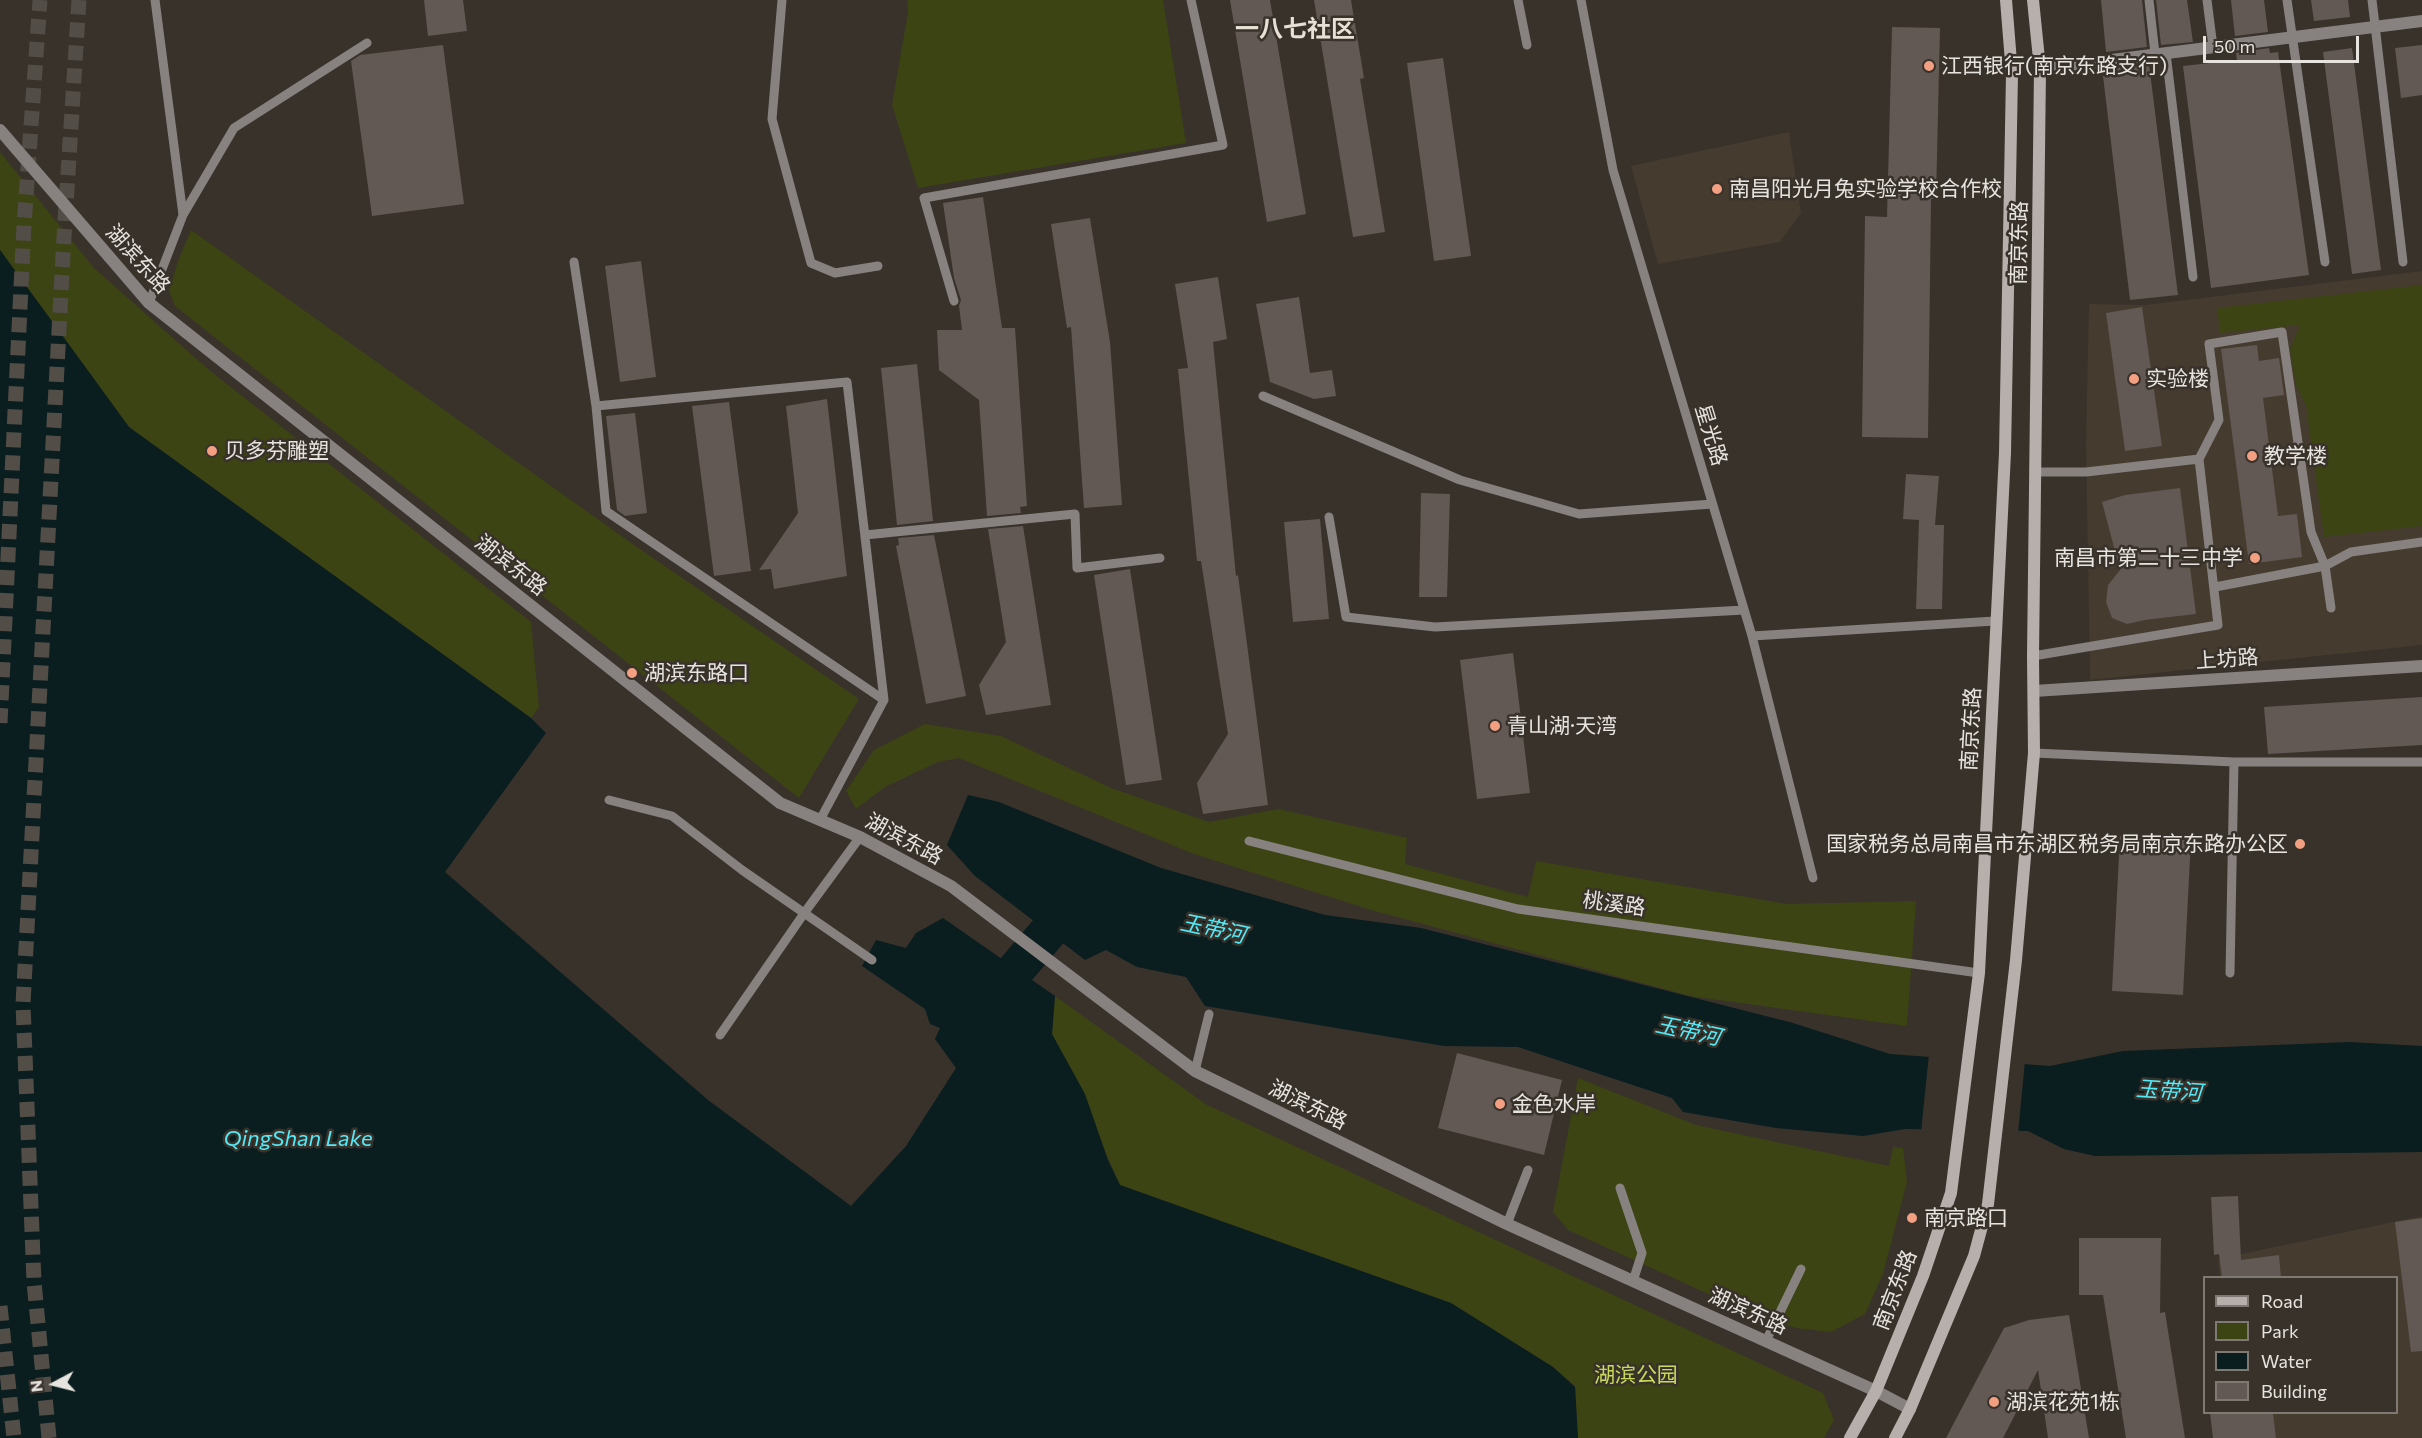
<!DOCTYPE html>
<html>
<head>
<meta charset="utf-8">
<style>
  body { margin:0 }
  #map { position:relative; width:2422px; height:1438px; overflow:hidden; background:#38322b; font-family:Commissioner,sans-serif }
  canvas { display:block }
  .legend { position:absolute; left:2203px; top:1276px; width:195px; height:138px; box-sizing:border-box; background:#38322b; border:2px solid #7e7973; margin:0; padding:8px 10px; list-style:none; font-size:18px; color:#e7e4df }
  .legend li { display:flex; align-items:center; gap:12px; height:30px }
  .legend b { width:30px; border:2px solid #7e7973 }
  .north { position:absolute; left:24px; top:1354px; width:60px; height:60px; -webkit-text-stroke:4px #38322b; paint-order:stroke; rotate:263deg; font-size:16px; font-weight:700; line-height:24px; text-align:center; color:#e7e4df }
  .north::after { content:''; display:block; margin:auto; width:21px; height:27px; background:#e7e4df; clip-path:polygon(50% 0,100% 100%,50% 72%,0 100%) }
  .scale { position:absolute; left:2203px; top:36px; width:156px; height:27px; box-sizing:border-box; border:3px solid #e7e4df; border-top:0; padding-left:8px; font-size:18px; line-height:21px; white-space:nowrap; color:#e7e4df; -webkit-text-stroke:4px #38322b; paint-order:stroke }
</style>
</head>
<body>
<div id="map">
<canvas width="2422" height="1438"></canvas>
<ul class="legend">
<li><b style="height:8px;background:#b7afac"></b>Road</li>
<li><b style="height:16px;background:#3c4413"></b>Park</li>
<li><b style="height:16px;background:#0a1d1f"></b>Water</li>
<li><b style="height:16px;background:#625854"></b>Building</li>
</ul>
<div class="north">N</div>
<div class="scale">50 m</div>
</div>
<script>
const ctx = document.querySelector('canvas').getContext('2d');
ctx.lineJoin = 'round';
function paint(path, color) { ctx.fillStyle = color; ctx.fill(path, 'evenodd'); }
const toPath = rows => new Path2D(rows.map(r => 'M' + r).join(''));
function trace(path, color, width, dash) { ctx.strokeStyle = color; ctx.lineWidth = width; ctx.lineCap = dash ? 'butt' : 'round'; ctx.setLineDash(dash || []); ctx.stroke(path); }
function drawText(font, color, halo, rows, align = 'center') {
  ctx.font = font + ' Commissioner,"Noto Sans SC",sans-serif'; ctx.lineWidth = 5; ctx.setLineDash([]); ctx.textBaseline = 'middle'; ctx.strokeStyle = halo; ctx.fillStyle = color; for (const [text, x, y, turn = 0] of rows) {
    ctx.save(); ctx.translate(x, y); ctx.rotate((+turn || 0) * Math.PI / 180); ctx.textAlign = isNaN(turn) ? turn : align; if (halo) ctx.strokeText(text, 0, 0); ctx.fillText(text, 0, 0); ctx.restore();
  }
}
const built = toPath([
  [1789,132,1801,213,1780,242,1658,264,1631,166],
  [2422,271,2422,645,2090,680,2086,442,2089,304,2145,305],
  [2422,1216,2422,1438,2239,1438,2236,1413,2396,1412,2396,1278,2220,1277,2218,1259]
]);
const green = toPath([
  [907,0,1163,0,1186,143,918,188,892,105,908,12],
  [0,152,94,268,209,370,531,622,539,707,531,718,129,427,0,250],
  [191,230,637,547,859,699,799,798,175,306,169,291,178,261],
  [2422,285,2422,526,2324,537,2306,405,2296,385,2290,350,2300,325,2220,333,2217,308],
  [925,724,1001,736,1111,788,1209,822,1278,809,1407,838,1405,864,1528,897,1536,861,1787,904,1916,901,1907,1026,1690,996,1371,910,1194,854,959,758,938,762,885,787,856,809,846,791,874,750],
  [1055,996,1207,1105,1823,1393,1834,1420,1824,1438,1578,1438,1575,1386,1553,1367,1451,1303,1120,1185,1052,1034],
  [1578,1078,1696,1125,1889,1166,1893,1147,1903,1148,1907,1182,1883,1274,1865,1314,1831,1332,1796,1328,1750,1313,1568,1230,1553,1212]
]);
const water = toPath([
  [0,250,129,427,531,718,546,733,445,872,708,1100,851,1206,906,1146,956,1068,935,1039,940,1028,930,1024,925,1009,862,966,876,940,906,948,916,933,943,918,1055,996,1052,1034,1085,1094,1108,1160,1120,1185,1451,1303,1553,1367,1575,1387,1578,1438,0,1438],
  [968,795,999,802,1161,868,1325,915,1421,928,1793,1023,1890,1054,2050,1066,2123,1051,2350,1042,2422,1046,2422,1152,2095,1156,2064,1149,2028,1131,1905,1129,1863,1136,1776,1128,1683,1112,1672,1098,1518,1047,1444,1046,1205,1006,1186,977,1137,967,1106,950,1085,960,975,876,947,845]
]);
const pier = toPath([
  [1929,1054,2025,1061,2018,1134,1921,1132]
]);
const river = toPath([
  [1003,985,1075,900,1084,902]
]);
const building = toPath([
  [424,0,463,0,467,31,428,36],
  [1230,0,1270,0,1306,214,1267,222],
  [1314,0,1351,0,1364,78,1360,79,1385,232,1353,237],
  [2101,0,2142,0,2147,47,2106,52],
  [2156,0,2187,0,2193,42,2161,45],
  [2231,0,2264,0,2268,32,2235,36],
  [2311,0,2348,0,2350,17,2314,21],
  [1892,27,1940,28,1936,199,1931,199,1928,438,1862,437,1865,216,1887,217],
  [443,45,464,204,372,216,351,61,360,55],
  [2422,45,2422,95,2401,98,2395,48],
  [2269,48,2270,53,2278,52,2309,275,2211,288,2183,66,2237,60,2236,53],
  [2352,48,2381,270,2352,274,2323,52],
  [1443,58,1471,256,1434,261,1407,63],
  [2149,64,2178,295,2130,300,2103,76,2108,75,2108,69],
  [983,197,1002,328,1015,328,1027,506,1020,507,1021,513,987,516,979,400,939,370,937,330,962,330,959,306,961,300,954,278,943,203],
  [1090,218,1110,342,1122,505,1084,508,1071,327,1067,328,1051,224],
  [641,261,656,377,620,382,605,266],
  [1218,277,1227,339,1213,342,1236,576,1238,575,1268,805,1203,814,1197,783,1228,734,1201,561,1197,561,1178,369,1188,368,1175,284],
  [1299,297,1310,373,1332,370,1336,396,1314,399,1270,382,1256,304],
  [2142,307,2162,446,2125,451,2106,313],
  [2257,345,2259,361,2279,358,2284,395,2263,398,2278,516,2297,514,2302,557,2249,564,2221,349],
  [917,364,933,521,897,525,881,368],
  [827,399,847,576,774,589,771,569,759,570,798,513,786,406],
  [729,402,751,571,714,576,692,406],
  [635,413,647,513,625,516,617,510,606,416],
  [1906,474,1939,476,1935,525,1944,525,1942,609,1916,609,1919,520,1903,519],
  [2180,488,2196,614,2145,620,2127,624,2112,618,2106,602,2108,585,2120,570,2102,502,2125,495],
  [1421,493,1450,494,1447,597,1419,597],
  [1320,519,1329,619,1293,622,1284,522],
  [1023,526,1051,705,986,715,979,685,1006,642,988,529],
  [934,535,966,696,926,704,896,546,899,545,898,538],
  [1130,569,1162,780,1126,785,1094,575],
  [1513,653,1530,793,1477,799,1460,660],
  [2422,697,2422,745,2268,754,2264,707],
  [2120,836,2191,839,2183,995,2112,991],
  [1457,1053,1562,1080,1544,1155,1438,1128],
  [2238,1196,2241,1260,2279,1255,2281,1278,2222,1278,2219,1254,2214,1255,2211,1197],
  [2422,1218,2422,1351,2411,1352,2395,1222],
  [2079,1238,2161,1238,2160,1313,2165,1312,2185,1438,2126,1438,2103,1295,2079,1295],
  [2069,1315,2089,1438,2048,1438,2038,1370,2003,1438,1946,1438,2004,1328,2029,1320],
  [2210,1413,2273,1413,2276,1438,2213,1438]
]);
const primaryTunnel = toPath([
  [0,723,24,225,40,0],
  [0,1306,14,1438],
  [49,1438,34,1282,23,1004,64,237,79,0]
]);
const service = toPath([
  [782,0,772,119,811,263,835,273,878,266],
  [1518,0,1527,45],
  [1581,0,1613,170,1752,636,1813,878],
  [2149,0,2155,54],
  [2207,0,2213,47],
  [2287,0,2325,262],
  [2372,0,2403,262],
  [2166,53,2193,277],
  [183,215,234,128,367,43],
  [574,262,596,406,847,382,884,700,820,820],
  [954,301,924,198,1223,145,1191,0],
  [149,303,183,215,155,0],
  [1263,396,1460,480,1579,514,1712,504],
  [596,406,606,511,884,700],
  [2199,459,2219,420,2209,344,2282,332,2311,532,2325,566,2331,608],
  [1329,517,1346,617,1435,627,1744,610],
  [865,535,1075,514,1077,568,1160,558],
  [2215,587,2325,566,2351,552,2422,542],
  [1752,636,1995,621],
  [2033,656,2218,625,2199,459,2086,472,2036,472],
  [2034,753,2234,762,2230,973],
  [2234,762,2422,762],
  [609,800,672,816,742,870,872,960],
  [1249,841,1518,909,1979,973],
  [720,1035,805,912,860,837],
  [1195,1071,1209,1014],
  [1620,1188,1642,1253,1633,1281],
  [1507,1224,1528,1170],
  [1766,1341,1801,1269]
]);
const minor = toPath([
  [2040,69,2422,21],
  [2034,691,2422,666]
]);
const tertiary = toPath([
  [0,130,149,303,780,803,860,837,951,886,1195,1071,1507,1224,1876,1391,1910,1409]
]);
const secondary = toPath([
  [1850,1438,1876,1391,1923,1276,1951,1193,1979,973,2005,453,2012,74,2006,0],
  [1895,1438,1910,1409,1974,1256,1988,1204,2016,960,2034,753,2033,656,2040,69,2033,0]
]);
const markers = [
  [1929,66,6,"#f3a082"],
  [1717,189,6,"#f3a082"],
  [2134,379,6,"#f3a082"],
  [212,451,6,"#f3a082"],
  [2252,456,6,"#f3a082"],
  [2255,558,6,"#f3a082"],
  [632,673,6,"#f3a082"],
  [1495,726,6,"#f3a082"],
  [2300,844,6,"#f3a082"],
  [1500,1104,6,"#f3a082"],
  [1912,1218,6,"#f3a082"],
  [1994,1402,6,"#f3a082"]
];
const poiNames = [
  ["江西银行(南京东路支行)",1941,66],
  ["南昌阳光月兔实验学校合作校",1729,189],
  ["实验楼",2146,379],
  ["贝多芬雕塑",224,451],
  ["教学楼",2264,456],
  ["南昌市第二十三中学",2243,558,"right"],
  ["湖滨东路口",644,673],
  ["青山湖·天湾",1507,726],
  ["国家税务总局南昌市东湖区税务局南京东路办公区",2288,844,"right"],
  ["金色水岸",1512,1104],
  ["南京路口",1924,1218],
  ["湖滨花苑1栋",2006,1402]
];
const streetNames = [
  ["南京东路",2019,243,-89],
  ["湖滨东路",138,259,48],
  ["星光路",1711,435,73],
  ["湖滨东路",511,565,38],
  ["上坊路",2227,659,-4],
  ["南京东路",1971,729,-87],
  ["湖滨东路",904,839,28],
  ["桃溪路",1614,904,8],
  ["湖滨东路",1308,1105,26],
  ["南京东路",1895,1290,-69],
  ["湖滨东路",1748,1311,24]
];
const parkNames = [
  ["湖滨公园",1636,1375]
];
const waterNames = [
  ["玉带河",1213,929,12],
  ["玉带河",1688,1031,12],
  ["玉带河",2169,1091,4],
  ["QingShan Lake",298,1139]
];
const quarterNames = [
  ["一八七社区",1295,29]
];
paint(built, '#453b2e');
paint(green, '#3c4413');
paint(water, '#0a1d1f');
paint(pier, '#38322b');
trace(river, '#0a1d1f', 38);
paint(building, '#625854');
trace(primaryTunnel, '#524d46', 15, [15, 8]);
trace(service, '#878280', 9);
trace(minor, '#878280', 12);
trace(tertiary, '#878280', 12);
trace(secondary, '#b7afac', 12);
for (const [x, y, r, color] of markers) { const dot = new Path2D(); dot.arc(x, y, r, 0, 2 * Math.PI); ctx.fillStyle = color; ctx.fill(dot); trace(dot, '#38322b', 2); }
drawText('21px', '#e7e4df', '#38322b', poiNames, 'left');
drawText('21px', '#e7e4df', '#38322b', streetNames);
drawText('21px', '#c7db58', '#38322b', parkNames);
drawText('italic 22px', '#54e9f6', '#38322b', waterNames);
drawText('bold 24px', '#e7e0d6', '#38322b', quarterNames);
</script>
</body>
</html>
